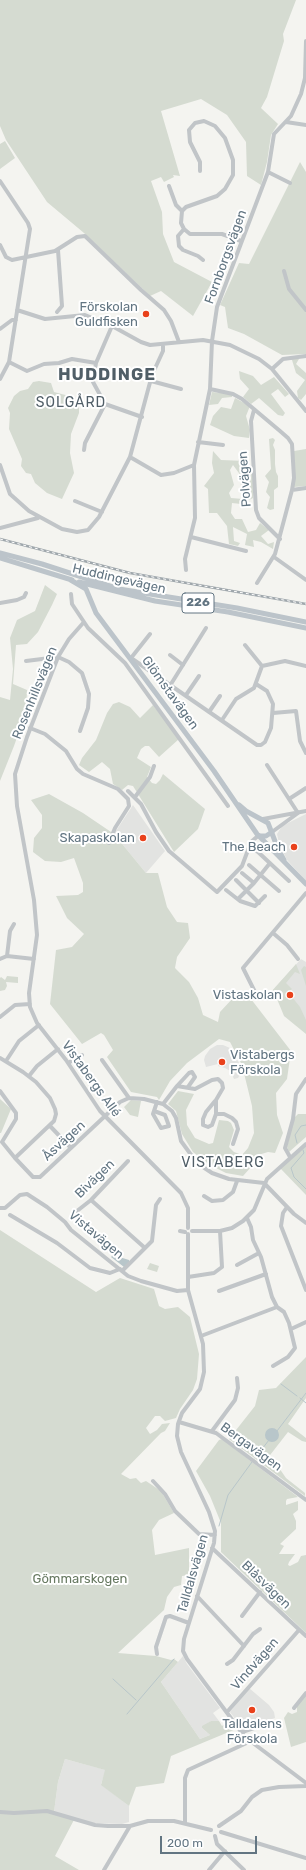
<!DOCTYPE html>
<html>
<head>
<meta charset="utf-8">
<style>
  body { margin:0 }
  #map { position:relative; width:306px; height:1870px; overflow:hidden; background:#f4f4f0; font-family:Rubik,sans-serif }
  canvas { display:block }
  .scale { position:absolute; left:160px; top:1836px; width:97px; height:18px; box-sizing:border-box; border:2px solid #627582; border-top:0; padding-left:5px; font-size:12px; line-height:14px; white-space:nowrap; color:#627582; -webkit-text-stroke:3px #fff; paint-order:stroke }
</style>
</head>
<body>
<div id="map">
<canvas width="306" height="1870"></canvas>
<div class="scale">200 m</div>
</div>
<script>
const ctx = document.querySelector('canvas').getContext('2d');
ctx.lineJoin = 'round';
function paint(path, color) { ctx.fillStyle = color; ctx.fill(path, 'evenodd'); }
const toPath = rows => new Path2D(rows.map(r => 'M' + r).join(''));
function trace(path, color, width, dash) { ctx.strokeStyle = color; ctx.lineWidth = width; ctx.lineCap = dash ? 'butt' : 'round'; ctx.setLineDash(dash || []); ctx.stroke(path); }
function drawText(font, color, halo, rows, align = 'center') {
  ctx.font = font + ' Rubik,sans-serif'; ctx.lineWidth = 4; ctx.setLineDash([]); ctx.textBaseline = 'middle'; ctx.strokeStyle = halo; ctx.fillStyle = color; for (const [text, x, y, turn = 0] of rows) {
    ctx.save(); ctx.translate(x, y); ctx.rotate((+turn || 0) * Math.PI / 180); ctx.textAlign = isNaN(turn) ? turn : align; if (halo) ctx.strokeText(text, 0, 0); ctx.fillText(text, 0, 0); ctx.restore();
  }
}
const built = toPath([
  [133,805,165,851,146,873,114,834],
  [306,814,306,881,287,860,279,843,277,834,282,826],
  [301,959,306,962,306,1032,271,992],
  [217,1045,223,1045,230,1048,234,1054,243,1070,238,1078,234,1079,233,1077,234,1073,225,1068,218,1066,218,1064,206,1067,204,1060,205,1056,210,1049],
  [183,1656,187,1664,220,1708,213,1713,219,1721,211,1721,202,1728,210,1735,200,1739,161,1682],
  [249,1688,269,1705,274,1712,275,1718,243,1729,230,1712],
  [65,1759,106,1770,101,1784,129,1806,129,1822,122,1824,91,1823,54,1812,58,1782]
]);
const green = toPath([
  [0,0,296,0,283,34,284,41,267,97,261,108,278,124,271,135,267,162,261,185,247,176,246,142,227,115,201,99,161,111,180,176,173,175,174,177,164,182,161,177,151,181,162,212,163,234,174,262,212,282,193,316,161,291,150,296,84,233,47,202,6,140,0,126],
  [5,141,15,158,0,169,0,144],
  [300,162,306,172,306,354,282,355,244,334,228,328,225,307,220,305,239,263,249,264],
  [294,358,299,359,296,364,306,373,306,394,301,400,298,398,297,391,305,380,296,373,292,360,286,360],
  [239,371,253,376,261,385,274,377,289,394,285,397,278,389,271,394,285,413,283,416,278,415,259,398,251,404,243,397,249,389,240,379],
  [39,381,51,383,54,392,73,397,79,404,79,413,71,434,70,453,74,473,62,499,47,493,35,483,31,474,26,473,21,466,22,459,9,429,10,413,8,408,14,396,20,391,28,389,33,382],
  [212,392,232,394,232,397,222,398,218,404,209,405],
  [235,398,250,406,246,416,250,430,249,438,234,436,210,425,213,416,221,407,231,409],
  [273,438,275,440,273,445,275,450,275,464,276,472,278,476,278,487,274,490,274,509,270,510,267,508,270,497,266,492,269,482,265,476,271,469,269,439],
  [306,449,306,486,294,487,294,451],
  [213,451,221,460,246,461,247,470,253,473,253,498,241,504,232,503,231,513,235,519,242,519,248,532,256,530,260,523,269,530,261,536,268,544,274,542,273,549,261,542,253,540,254,547,245,545,247,534,233,527,234,541,240,543,238,546,229,544,227,526,217,513,209,513,208,489,204,486,214,473,212,463],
  [233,465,244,480,240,483,245,491,243,499,231,498,229,493,234,485,230,470],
  [45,585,57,594,52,605,38,632,27,644,16,645,13,684,27,690,26,712,14,746,0,781,0,697,10,700,13,669,10,638,17,620,35,611],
  [119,702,130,707,140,718,153,705,179,739,159,757,149,746,145,746,141,749,137,758,151,767,147,777,152,783,156,784,160,780,163,774,205,809,198,829,174,852,133,786,128,785,122,790,113,784,110,769,102,762,89,772,79,765,82,758,96,740,107,713,113,704],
  [49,794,83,813,114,834,146,873,158,873,167,907,177,922,188,923,190,938,177,957,175,968,189,982,198,998,203,1015,218,1022,220,1012,233,998,251,999,291,1051,287,1079,276,1093,277,1115,283,1133,275,1153,268,1152,255,1156,252,1166,243,1176,226,1173,210,1165,193,1152,182,1134,176,1111,168,1104,178,1091,194,1094,186,1110,187,1125,195,1138,209,1144,213,1143,219,1120,228,1121,231,1123,234,1130,229,1147,234,1152,242,1155,248,1148,254,1133,252,1106,242,1065,230,1042,219,1039,187,1063,170,1081,159,1100,157,1097,131,1092,107,1057,113,1050,104,1035,101,1033,82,1044,50,1004,56,950,72,947,84,934,67,918,56,896,78,895,83,892,83,883,74,858,61,862,45,861,33,852,34,838,42,828,42,815,31,800],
  [296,964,300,974,295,972,286,983,292,989,288,992,300,1007,306,1020,306,1034,284,1016,277,999,271,992],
  [304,966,306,967,306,986,301,970],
  [7,976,18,977,18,983,6,982,7,986,5,990,0,991,0,978,1,977,5,980],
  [0,1099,11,1109,1,1133,0,1133],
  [131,1100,141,1101,138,1117,130,1115,124,1107],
  [298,1114,306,1114,306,1137,289,1152,287,1147,294,1118],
  [306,1146,306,1195,280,1168],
  [0,1230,96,1292,120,1278,154,1289,159,1306,165,1309,178,1307,190,1317,199,1354,197,1379,193,1390,180,1409,176,1418,165,1421,160,1416,155,1416,146,1428,150,1434,157,1430,162,1424,170,1423,165,1431,161,1433,121,1474,130,1479,136,1478,141,1483,146,1481,161,1491,174,1513,159,1520,152,1530,155,1555,189,1548,189,1575,182,1576,181,1585,174,1587,167,1597,164,1610,118,1653,156,1656,171,1660,174,1659,178,1662,161,1682,200,1739,210,1735,202,1728,202,1726,211,1721,219,1721,222,1726,229,1720,236,1729,171,1756,164,1783,136,1787,129,1806,101,1785,105,1770,65,1759,58,1782,54,1812,75,1818,55,1856,79,1870,0,1870],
  [150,1263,159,1266,157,1272,147,1269],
  [306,1357,306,1398,288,1424,306,1438,306,1442,302,1441,288,1432,267,1459,275,1462,286,1478,305,1493,305,1496,229,1439,255,1406,259,1390,276,1388],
  [222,1439,298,1497,287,1499,286,1501,286,1505,298,1501,298,1510,293,1514,296,1521,296,1529,280,1544,284,1546,279,1554,295,1554,289,1562,288,1565,290,1566,298,1562,301,1556,306,1555,306,1633,221,1552,221,1523,210,1496,196,1471,219,1440],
  [306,1695,306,1742,291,1747,284,1718,288,1712,292,1714,297,1712,297,1706]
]);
const water = toPath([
  [113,1255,129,1260,129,1263,124,1267,111,1257],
  '265 1435a7 7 0 1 1 14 0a7 7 0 1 1-14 0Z'
]);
const stream = toPath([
  [297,1143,295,1135,301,1126,306,1125],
  [303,1150,304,1153,291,1168,294,1177,306,1189],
  [281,1384,297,1396],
  [300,1398,306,1403],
  [277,1431,306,1393],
  [255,1458,269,1440],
  [219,1526,228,1495,252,1462],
  [113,1679,136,1700],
  [127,1714,174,1659]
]);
const minor = toPath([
  [286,122,306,125],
  [200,171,200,162,190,142,189,130,195,123,204,121,215,126,225,138,233,160,233,175,225,189,217,196,186,207,182,211,181,223,184,229,190,234,222,234,241,241],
  [268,172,290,183],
  [0,181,28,223,30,229,9,362,0,379],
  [169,186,176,205,182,211],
  [184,229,178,236,179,246,183,250,198,256,203,260],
  [0,245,6,257,12,260,55,251,77,237,85,236,141,290,164,310,171,321,179,342],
  [284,271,289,289,306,310],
  [17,310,45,319,85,315,112,326,141,342,150,345,203,340,230,345,259,359,272,369,306,411],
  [57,312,62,306,58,250],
  [112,326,96,363,93,382,105,404,142,417],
  [0,329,12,320,16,320],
  [9,362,27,371,44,364,59,363,72,359,96,363],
  [272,369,283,359,306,356],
  [95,370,105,374],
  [151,381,181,389],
  [210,389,233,394,242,399,280,431,288,438,292,444,294,478,292,490,275,554,257,583],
  [254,410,251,421,256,510,259,518,280,539],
  [198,442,223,445],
  [84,450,85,443,105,404],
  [130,457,161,475,174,473,194,465],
  [0,465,10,494,29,511,62,529,77,532,88,530,99,517,130,457,152,375,163,351,163,344],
  [292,490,306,488],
  [75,501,102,512],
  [0,528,38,518],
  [191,537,246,551],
  [274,557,306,580],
  [186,570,185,559,195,518,194,465,210,389,212,341,217,307,268,172,274,134,291,116,301,94,305,78,306,41],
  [71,594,72,604,88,628,125,663,228,806],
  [0,603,17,600,24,597,26,593],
  [84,622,69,639,58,657,27,737,15,774,17,806,34,900,37,935,29,993,30,1007,37,1023,66,1060,100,1111,181,1193,188,1208,188,1228],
  [150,634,131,658,257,745,261,745,265,742,271,728,273,704,267,691,256,684],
  [170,655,183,665],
  [26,661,58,657,69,662,82,673,89,694,88,708,80,731],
  [262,666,285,661,306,666],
  [171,684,206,628],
  [186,695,199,676],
  [209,712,220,696],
  [273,713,296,711,300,741,306,753],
  [222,720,236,699,254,688,262,666,245,645],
  [30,728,45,734,66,751,77,769,83,774,118,789,128,799,129,806,115,828,109,843],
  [267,765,298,813],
  [128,791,141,804,156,832,169,851,217,892,242,866,251,842,259,835],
  [135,797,150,777,154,766],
  [289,799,306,788],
  [263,819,306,811],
  [272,832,298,813],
  [249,848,258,852,289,881],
  [249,865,279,891],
  [242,873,254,883],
  [236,880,259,903],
  [226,890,240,901,255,906,265,896],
  [238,899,254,883,270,863],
  [273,933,287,945,298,959],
  [7,956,10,931,14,924],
  [0,959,7,956,34,959],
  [256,994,243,968,306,893],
  [0,1017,15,1005,30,1004],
  [0,1058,23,1072,36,1082,50,1098,55,1109,56,1114,54,1121,15,1158,33,1177,40,1177,120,1102,129,1098,144,1099,163,1104,172,1111,176,1118,181,1141,197,1163,212,1173,229,1179,264,1183,294,1214,306,1223],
  [102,1060,129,1098],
  [6,1061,19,1041,39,1025],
  [68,1063,82,1055],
  [29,1076,37,1066,58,1049],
  [177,1086,189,1073,192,1072,195,1077,188,1087],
  [0,1091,16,1113,16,1119,2,1142,15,1158],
  [215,1101,206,1112,203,1119,203,1125,208,1127,212,1125,216,1114,224,1114,232,1118,236,1122,238,1129,233,1144],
  [163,1104,177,1086,195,1089,212,1080,218,1079,222,1083,223,1088,216,1100,216,1114],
  [154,1111,165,1115,169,1126,161,1128,153,1114,157,1102],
  [50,1126,71,1148],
  [290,1157,285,1148,293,1119,296,1094,306,1079],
  [204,1196,212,1201,223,1200,233,1192,237,1181],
  [91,1200,145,1248],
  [287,1207,283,1213,281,1226,306,1290],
  [0,1208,5,1208,20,1195,27,1194,47,1207,65,1222,71,1230,128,1276,141,1281,177,1291,188,1290],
  [77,1211,91,1200,128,1161],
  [10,1215,57,1243,90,1268,110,1273,120,1269],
  [180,1231,185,1232],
  [192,1231,220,1231,232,1228,243,1221,254,1210,267,1179,306,1144],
  [188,1234,188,1290,203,1344,204,1372,200,1389,182,1413,178,1424,177,1436,181,1452,209,1512,215,1531,214,1543,184,1639,183,1651,187,1659,245,1737,306,1783],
  [237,1265,259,1253],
  [122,1271,152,1241,156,1205,160,1199],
  [188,1277,214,1273,222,1267,220,1231],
  [219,1291,266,1274],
  [291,1329,306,1322],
  [201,1336,277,1307,272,1297,261,1257,253,1240,251,1227,247,1218],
  [273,1366,288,1357,295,1348,289,1323,284,1312,277,1307],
  [179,1422,216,1433,306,1500],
  [212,1431,235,1400,238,1388,237,1378],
  [153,1481,165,1494,175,1511,199,1534,215,1535],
  [212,1548,306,1636],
  [197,1596,244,1646],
  [242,1616,260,1592],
  [157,1654,156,1647,166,1617,170,1616,189,1623],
  [227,1664,233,1660,253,1634,260,1629],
  [294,1708,306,1693],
  [227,1712,299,1630],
  [242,1732,272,1722],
  [0,1812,14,1813,47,1811,95,1825,108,1826,130,1826,148,1821,174,1821,211,1830],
  [185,1823,185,1778,188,1770,251,1741],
  [219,1826,241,1811,252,1797,262,1790,279,1787,306,1786],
  [221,1832,306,1858],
  [215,1836,217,1844,244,1870],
  [104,1870,130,1826],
  [209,1870,225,1851]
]);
const major = toPath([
  [0,553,42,564,119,589,237,608,306,622],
  [0,558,72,580],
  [69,579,86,589,96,613,214,771,257,834,306,884],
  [79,582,155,601,228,612,306,628],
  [239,805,246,811,268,823,278,849,284,860],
  [260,836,266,836,272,832]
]);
const rail = toPath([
  [0,539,130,573,306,604]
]);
const markers = [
  [146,314,4,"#e9411b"],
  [143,838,4,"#e9411b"],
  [294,847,4,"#e9411b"],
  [290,995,4,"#e9411b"],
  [222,1062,4,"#e9411b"],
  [252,1710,4,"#e9411b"]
];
const shields = [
  [198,603,32]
];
const shieldNames = [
  ["226",198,603]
];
const streetNames = [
  ["Fornborgsvägen",226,257,-70],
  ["Polvägen",245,479,-94],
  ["Huddingevägen",119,579,13],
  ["Rosenhillsvägen",35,693,-68],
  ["Glömstavägen",170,693,54],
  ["Vistabergs Allé",91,1079,54],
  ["Åsvägen",64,1141,-42],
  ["Bivägen",95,1179,-44],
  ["Vistavägen",96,1235,40],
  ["Bergavägen",251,1447,36],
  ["Talldalsvägen",193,1574,-74],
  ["Blåsvägen",266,1585,44],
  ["Vindvägen",255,1664,-49]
];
const poiNames = [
  ["Förskolan",138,307],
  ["Guldfisken",138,322],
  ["Skapaskolan",135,838],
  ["The Beach",286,847],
  ["Vistaskolan",282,995],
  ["Vistabergs",230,1055,"left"],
  ["Förskola",230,1070,"left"],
  ["Talldalens",252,1724,"center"],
  ["Förskola",252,1739,"center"]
];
const parkNames = [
  ["Gömmarskogen",80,1579]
];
const neighbourhoodNames = [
  ["SOLGÅRD",71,403],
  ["VISTABERG",223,1163]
];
const districtNames = [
  ["HUDDINGE",107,375]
];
paint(built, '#e2e3e1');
paint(green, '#d5dbd1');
paint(water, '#b8c6ca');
trace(stream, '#b8c6ca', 1);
trace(minor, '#c1c5c8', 4);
trace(major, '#bcc4ca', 5);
trace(rail, '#9fa7ac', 2.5);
trace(rail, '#fff', 1, [3]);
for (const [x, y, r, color] of markers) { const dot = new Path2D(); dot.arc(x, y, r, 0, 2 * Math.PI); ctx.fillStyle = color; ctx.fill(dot); trace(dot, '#fff', 1.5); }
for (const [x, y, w] of shields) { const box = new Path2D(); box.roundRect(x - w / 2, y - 10, w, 20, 3); ctx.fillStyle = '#fff'; ctx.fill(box); trace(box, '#627582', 1); }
drawText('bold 12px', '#627582', null, shieldNames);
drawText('13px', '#627582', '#fff', streetNames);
drawText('13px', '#627582', '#fff', poiNames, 'right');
drawText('13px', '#677961', '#fff', parkNames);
ctx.letterSpacing = '1px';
drawText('14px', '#505e67', '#fff', neighbourhoodNames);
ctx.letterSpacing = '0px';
ctx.letterSpacing = '1px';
drawText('bold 17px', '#505e67', '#fff', districtNames);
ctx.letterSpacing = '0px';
</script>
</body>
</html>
